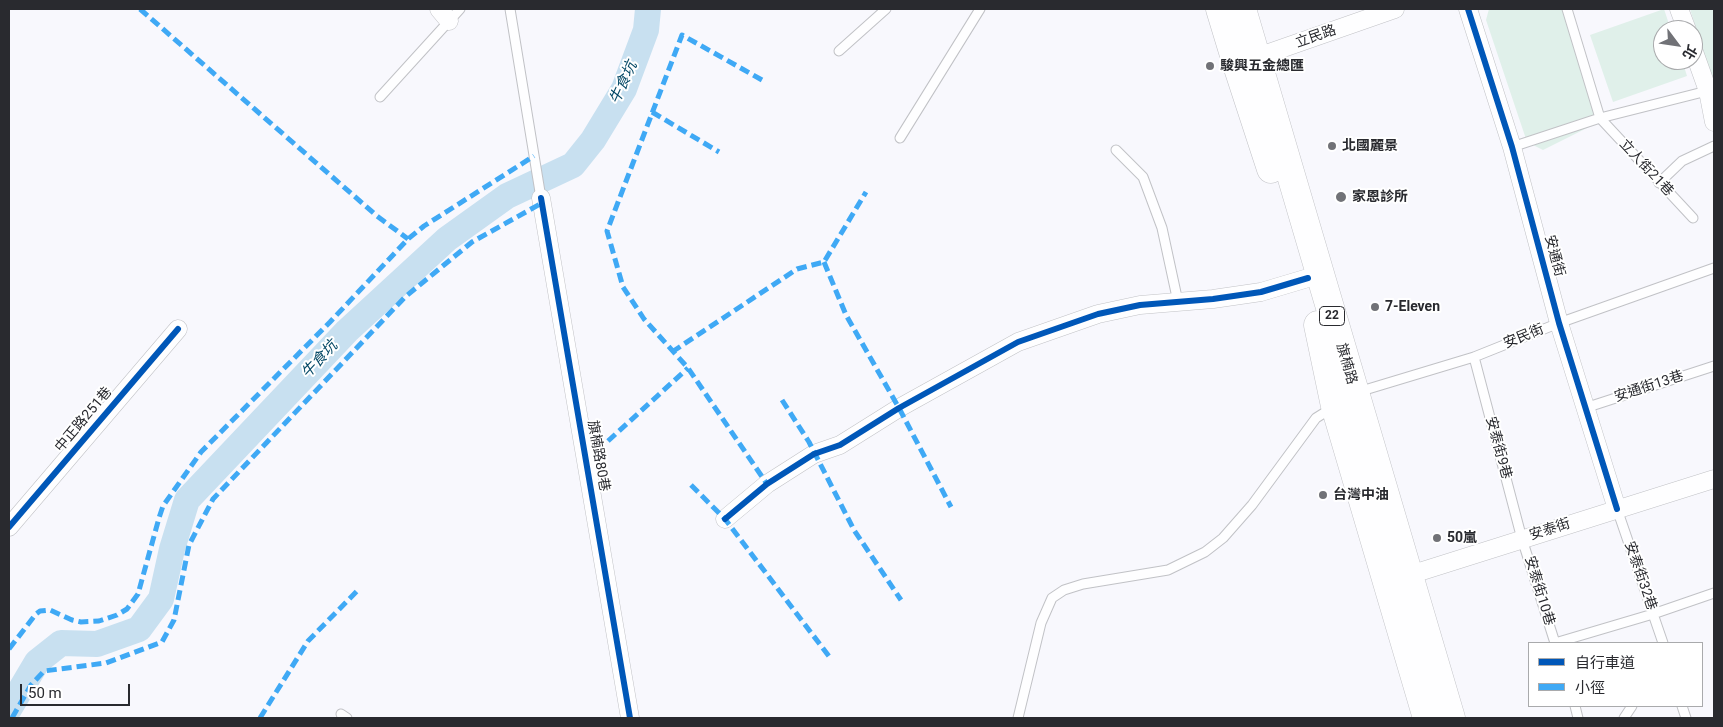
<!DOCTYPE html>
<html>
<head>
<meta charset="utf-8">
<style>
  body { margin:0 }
  #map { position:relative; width:1723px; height:727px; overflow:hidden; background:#f8f8fd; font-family:Roboto,"Noto Sans TC",sans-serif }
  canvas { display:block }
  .frame { position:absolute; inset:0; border:10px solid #292a2f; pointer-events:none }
  .legend { position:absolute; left:1528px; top:642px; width:175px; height:65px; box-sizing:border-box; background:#fff; border:1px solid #a9aaac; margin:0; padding:6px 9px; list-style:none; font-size:15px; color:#292a2f }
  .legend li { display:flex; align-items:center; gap:10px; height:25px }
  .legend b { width:25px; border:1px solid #a9aaac }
  .north { position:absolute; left:1653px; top:20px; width:50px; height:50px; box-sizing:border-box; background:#fff; border:1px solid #a9aaac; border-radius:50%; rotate:121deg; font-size:14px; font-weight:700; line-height:20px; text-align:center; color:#292a2f }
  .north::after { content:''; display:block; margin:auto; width:18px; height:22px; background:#717277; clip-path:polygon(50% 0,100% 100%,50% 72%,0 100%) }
  .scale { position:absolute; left:20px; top:684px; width:110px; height:22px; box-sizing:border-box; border:2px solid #292a2f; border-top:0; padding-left:6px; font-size:15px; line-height:18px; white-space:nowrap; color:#292a2f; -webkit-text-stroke:4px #fff; paint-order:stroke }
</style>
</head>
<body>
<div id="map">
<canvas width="1723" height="727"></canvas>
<div class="frame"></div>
<ul class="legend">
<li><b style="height:6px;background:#0057b8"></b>自行車道</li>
<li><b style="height:6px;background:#3fa9f5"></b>小徑</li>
</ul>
<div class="north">北</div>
<div class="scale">50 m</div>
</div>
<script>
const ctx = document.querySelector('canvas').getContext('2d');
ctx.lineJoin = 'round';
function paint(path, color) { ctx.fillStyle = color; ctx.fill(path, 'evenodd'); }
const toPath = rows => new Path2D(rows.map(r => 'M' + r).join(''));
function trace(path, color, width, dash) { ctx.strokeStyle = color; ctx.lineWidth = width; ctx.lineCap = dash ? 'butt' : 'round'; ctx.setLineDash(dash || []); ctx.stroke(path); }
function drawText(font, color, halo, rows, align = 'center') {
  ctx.font = font + ' Roboto,"Noto Sans TC",sans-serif'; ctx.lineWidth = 4; ctx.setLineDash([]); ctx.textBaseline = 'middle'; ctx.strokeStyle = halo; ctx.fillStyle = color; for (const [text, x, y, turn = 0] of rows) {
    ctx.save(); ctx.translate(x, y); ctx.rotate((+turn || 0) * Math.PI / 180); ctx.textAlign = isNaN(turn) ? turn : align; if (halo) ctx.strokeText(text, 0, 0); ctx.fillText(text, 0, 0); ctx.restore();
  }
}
const green = toPath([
  [1489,9,1562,9,1595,109,1591,126,1543,150,1527,142,1486,20],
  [1664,9,1671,30,1663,30,1663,60,1682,60,1687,76,1613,102,1590,35],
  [1690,9,1714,9,1714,79,1712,80]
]);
const river = toPath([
  [9,709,37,662,61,643,97,644,139,629,161,599,172,549,187,500,347,331,447,239,507,196,573,165,593,140,624,89,646,30,648,9]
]);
const lane = toPath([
  [510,9,541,198],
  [1567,9,1600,118,1693,218],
  [839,51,886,9],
  [380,97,460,9],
  [900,138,980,9],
  [1512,147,1600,118,1711,90],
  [1116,150,1143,177,1162,228,1178,302],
  [1659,183,1682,161,1714,146],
  [1474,357,1522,539,1555,643],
  [1358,392,1474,357,1559,323,1714,268],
  [1585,408,1714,366],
  [1617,509,1663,643],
  [1555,643,1653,614,1714,593],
  [1575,706,1578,718],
  [1682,706,1686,718],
  [341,714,347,718],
  [1018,718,1041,623,1052,598,1064,590,1083,584,1168,570,1205,552,1223,538,1252,505,1316,418,1332,408],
  [1624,718,1632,706]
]);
const street = toPath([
  [439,9,449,21],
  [1468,9,1512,147,1559,323,1617,509],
  [1679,9,1687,30],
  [1693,49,1708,91,1714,122],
  [1246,61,1395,9],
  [541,198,630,718],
  [725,519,767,484,814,454,840,445,899,408,1018,342,1098,314,1140,305,1213,299,1261,292,1308,278],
  [9,527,178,329],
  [1400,578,1714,479]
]);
const primary = toPath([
  [1220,9,1237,65,1271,169],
  [1242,9,1451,718],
  [1318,325,1335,406,1427,718]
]);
const quiet = toPath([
  [140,9,377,216,408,239],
  [762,80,682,35,607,231,623,287,644,319,688,368,767,484],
  [652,112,719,152],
  [824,262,846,315,899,408,951,507],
  [672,352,797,269,824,262,866,192],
  [782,400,809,442,854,530,901,600],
  [608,441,688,368],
  [691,485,725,519,831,659],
  [9,649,36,614,40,611,50,610,72,620,81,622,99,621,117,615,127,609,138,594,159,518,163,506,201,452,330,322,408,239,424,226,534,156],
  [12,718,31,685,44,671,106,663,162,642,174,620,189,545,213,499,405,297,472,242,542,203],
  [260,718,308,641,360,588]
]);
const cycleway = toPath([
  [1468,9,1512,147,1559,323,1617,509],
  [541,198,630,718],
  [725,519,767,484,814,454,840,445,899,408,1018,342,1098,314,1140,305,1213,299,1261,292,1308,278],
  [9,527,178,329]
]);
const markers = [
  [1210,66,5,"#717277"],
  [1332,146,5,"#717277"],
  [1341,197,6,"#717277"],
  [1375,307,5,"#717277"],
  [1323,495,5,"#717277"],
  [1437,538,5,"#717277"]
];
const shields = [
  [1332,316,25]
];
const shieldNames = [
  ["22",1332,316]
];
const streetNames = [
  ["立民路",1316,37,-19],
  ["立人街21巷",1646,168,47],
  ["安通街",1554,256,75],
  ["安民街",1524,337,-22],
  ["旗楠路",1346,364,74],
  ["安通街13巷",1649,387,-18],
  ["中正路251巷",84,420,-50],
  ["安泰街9巷",1498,448,75],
  ["旗楠路80巷",598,456,80],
  ["安泰街",1550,530,-18],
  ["安泰街32巷",1640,576,71],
  ["安泰街10巷",1539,591,73]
];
const poiNames = [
  ["駿興五金總匯",1220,66],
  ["北國麗景",1342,146],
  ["家恩診所",1352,197],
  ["7-Eleven",1385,307],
  ["台灣中油",1333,495],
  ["50嵐",1447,538]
];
const waterNames = [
  ["牛食坑",624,83,-65],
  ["牛食坑",320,360,-47]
];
paint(green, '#e0f0ea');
trace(river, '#c8e0f0', 26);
trace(lane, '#c1c2c6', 11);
trace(street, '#c1c2c6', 19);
trace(primary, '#c1c2c6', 29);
trace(lane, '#fefeff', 9);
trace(street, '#fefeff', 18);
trace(primary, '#fefeff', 28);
trace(quiet, '#3fa9f5', 5, [10, 5]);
trace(cycleway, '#0057b8', 6);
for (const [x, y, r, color] of markers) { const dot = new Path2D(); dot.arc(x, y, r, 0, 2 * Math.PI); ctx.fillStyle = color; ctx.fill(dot); trace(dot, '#fff', 2); }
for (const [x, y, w] of shields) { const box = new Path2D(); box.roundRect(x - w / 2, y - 9.5, w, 19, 4); ctx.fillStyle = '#fff'; ctx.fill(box); trace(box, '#292a2f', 1); }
drawText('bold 12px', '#292a2f', null, shieldNames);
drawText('14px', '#292a2f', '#fff', streetNames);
drawText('bold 14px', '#292a2f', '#fff', poiNames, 'left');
drawText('italic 15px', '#054966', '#fff', waterNames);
</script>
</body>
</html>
